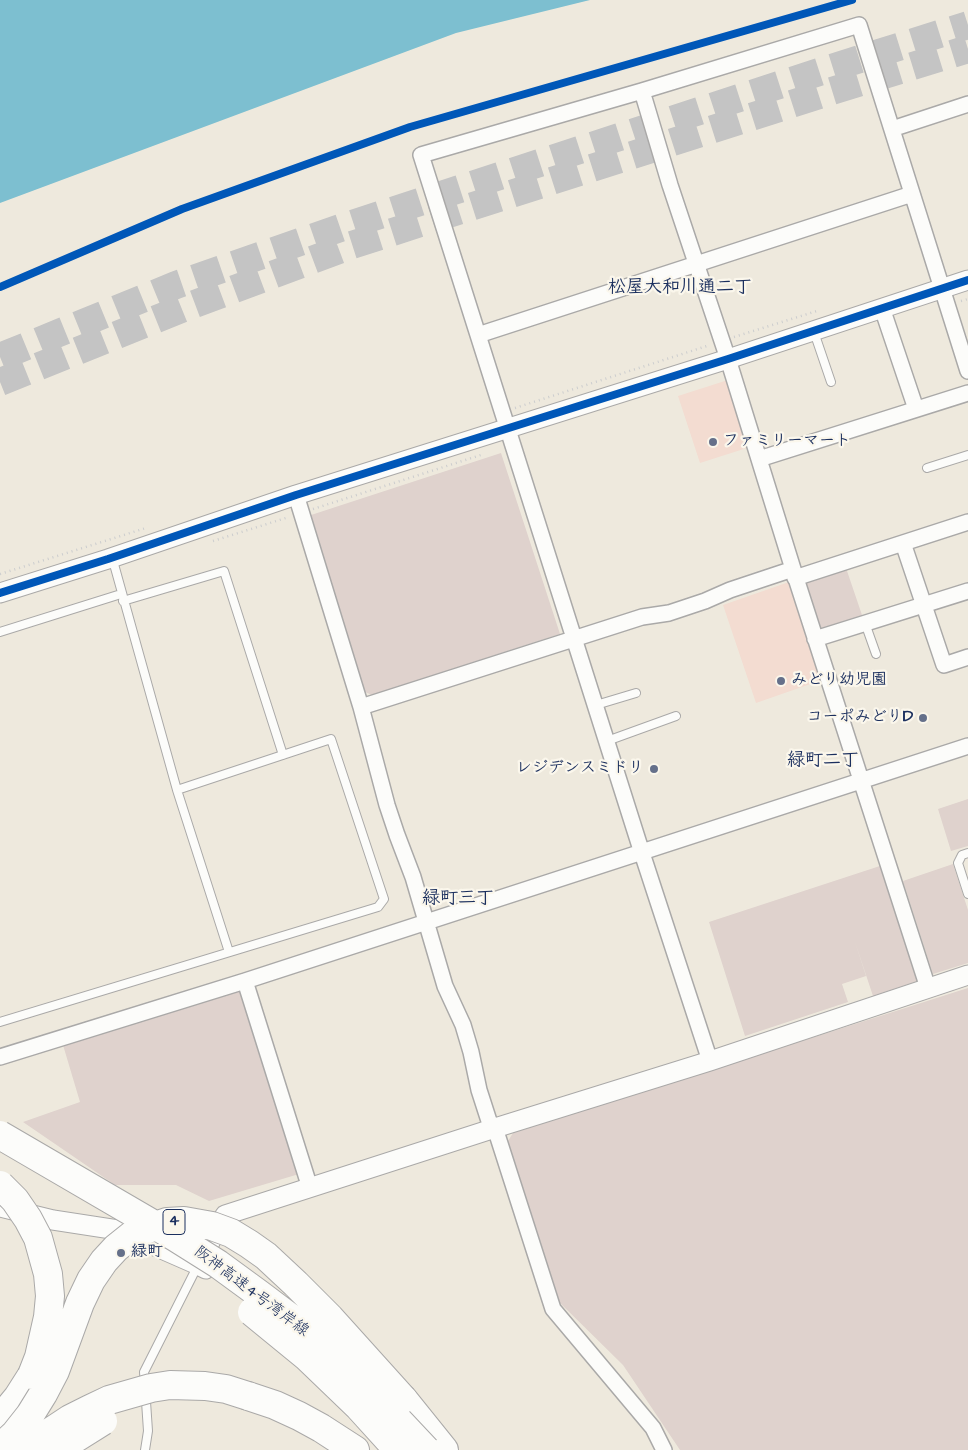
<!DOCTYPE html>
<html>
<head>
<meta charset="utf-8">
<style>
  body { margin:0 }
  canvas { display:block; background:#eee9dd }
</style>
</head>
<body>
<canvas width="968" height="1450"></canvas>
<script>
const ctx = document.querySelector('canvas').getContext('2d');
ctx.lineJoin = 'round';
function paint(path, color) { ctx.fillStyle = color; ctx.fill(path, 'evenodd'); }
const toPath = rows => new Path2D(rows.map(r => 'M' + r).join(''));
function trace(path, color, width, dash) { ctx.strokeStyle = color; ctx.lineWidth = width; ctx.lineCap = dash ? 'butt' : 'round'; ctx.setLineDash(dash || []); ctx.stroke(path); }
function drawText(font, color, halo, rows, align = 'center') {
  ctx.font = font + ' "Architects Daughter","Klee One",sans-serif'; ctx.lineWidth = 4.5; ctx.setLineDash([]); ctx.textBaseline = 'middle'; ctx.strokeStyle = halo; ctx.fillStyle = color; for (const [text, x, y, turn = 0] of rows) {
    ctx.save(); ctx.translate(x, y); ctx.rotate((+turn || 0) * Math.PI / 180); ctx.textAlign = isNaN(turn) ? turn : align; if (halo) ctx.strokeText(text, 0, 0); ctx.fillText(text, 0, 0); ctx.restore();
  }
}
const built = toPath([
  [728,380,750,447,700,463,678,396],
  [789,582,822,680,756,703,723,605]
]);
const industrial = toPath([
  [501,453,560,634,372,695,365,692,308,516],
  [845,565,863,618,818,633,800,580],
  [968,799,968,846,951,851,938,809],
  [953,864,968,910,968,963,933,974,903,881],
  [883,865,921,980,873,996,854,939,866,976,842,984,848,1002,745,1036,709,922],
  [968,988,968,1450,680,1450,623,1365,560,1303,508,1141,513,1133],
  [241,989,299,1174,209,1201,176,1185,115,1185,23,1122,80,1102,63,1045]
]);
const water = toPath([
  [0,0,590,0,456,33,0,203]
]);
const motorwayTunnel = toPath([
  [0,357,176,285,349,225,825,70,968,25],
  [0,382,184,308,352,245,832,91,968,49]
]);
const path = toPath([
  [0,287,182,209,410,127,852,0],
  [961,301,968,299],
  [734,337,817,311],
  [515,408,710,345],
  [313,509,484,454],
  [213,541,289,517],
  [0,574,146,528]
]);
const service = toPath([
  [814,332,831,382],
  [927,468,968,455],
  [112,557,177,790,229,952],
  [123,601,224,571,283,755],
  [865,623,876,654],
  [0,632,121,594],
  [596,705,636,693],
  [607,741,676,716],
  [968,853,962,855,958,863,968,894],
  [0,1022,378,907,384,899,331,739,177,790],
  [145,1450,148,1431,144,1372,198,1265]
]);
const minor = toPath([
  [642,91,670,185,728,359,793,569,928,988],
  [892,129,968,104],
  [882,308,916,409],
  [478,335,912,194],
  [759,459,968,393],
  [296,495,361,707,387,805,397,835,413,877,445,986,463,1025,471,1052,479,1090,489,1121,495,1128,553,1309,653,1428,664,1450],
  [903,543,944,665,968,657],
  [795,578,968,522],
  [815,639,968,591],
  [361,707,642,617,669,613,705,601,730,590,793,569],
  [245,981,310,1188],
  [0,1057,245,981,968,746],
  [710,1061,642,853,421,155,642,91,859,25,968,371]
]);
const tertiary = toPath([
  [0,593,108,559,296,495,728,359,968,280],
  [0,1207,53,1220,118,1230,198,1265,206,1269],
  [198,1264,225,1215,495,1128,710,1061,968,975]
]);
const motorway = toPath([
  [248,1396,275,1405,299,1416,321,1428,355,1450],
  [403,1399,444,1450],
  [0,1419,18,1397,32,1375]
]);
const motorwayBridge = toPath([
  [0,1135,175,1237,218,1264,259,1294,296,1322,340,1362,379,1400,426,1450],
  [0,1185,15,1200,28,1219,38,1238,48,1274,50,1296,48,1317,39,1357,32,1375],
  [252,1312,307,1357,359,1407,398,1450],
  [0,1448,15,1434,30,1415,43,1394,55,1371,80,1303,91,1280,104,1261,116,1248,131,1236,150,1228,167,1222,184,1221,212,1226,231,1233,249,1244,266,1256,296,1284,330,1318,403,1399],
  [23,1450,70,1419,90,1409,109,1400,151,1388,170,1385,205,1386,226,1389,248,1396],
  [60,1450,71,1441,103,1421]
]);
const cycleway = toPath([
  [0,287,182,209,410,127,852,0],
  [0,593,108,559,296,495,728,359,968,280]
]);
const markers = [
  [713,442,5,"#65708a"],
  [781,681,5,"#65708a"],
  [923,718,5,"#65708a"],
  [654,769,5,"#65708a"],
  [121,1253,5,"#65708a"]
];
const shields = [
  [174,1222,22]
];
const shieldNames = [
  ["4",174,1222]
];
const poiNames = [
  ["ファミリーマート",723,442],
  ["みどり幼児園",791,681],
  ["コーポみどりD",913,718,"right"],
  ["レジデンスミドリ",644,769,"right"],
  ["緑町",131,1253]
];
const streetNames = [
  ["阪神高速4号湾岸線",251,1292,37]
];
const neighbourhoodNames = [
  ["松屋大和川通二丁",680,288],
  ["緑町二丁",823,761],
  ["緑町三丁",458,899]
];
paint(built, '#f3dcd1');
paint(industrial, '#dfd2cd');
paint(water, '#7dbfd0');
trace(motorwayTunnel, '#c4c4c4', 28, [28, 14]);
trace(service, '#aaa9a8', 10);
trace(minor, '#aaa9a8', 18);
trace(tertiary, '#aaa9a8', 21);
trace(motorway, '#aaa9a8', 30);
trace(path, '#cccdce', 2.5, [1, 4]);
trace(service, '#fcfcfa', 8);
trace(minor, '#fcfcfa', 15);
trace(tertiary, '#fcfcfa', 19);
trace(motorway, '#fcfcfa', 28);
trace(motorwayBridge, '#aaa9a8', 30, []);
trace(motorwayBridge, '#fcfcfa', 28);
trace(cycleway, '#0057b8', 8);
for (const [x, y, r, color] of markers) { const dot = new Path2D(); dot.arc(x, y, r, 0, 2 * Math.PI); ctx.fillStyle = color; ctx.fill(dot); trace(dot, '#fbf7ec', 2); }
for (const [x, y, w] of shields) { const box = new Path2D(); box.roundRect(x - w / 2, y - 12.5, w, 25, 4); ctx.fillStyle = '#fbf7ec'; ctx.fill(box); trace(box, '#1b2f5e', 1); }
drawText('bold 15px', '#1b2f5e', null, shieldNames);
drawText('bold 16px', '#1b2f5e', '#fbf7ec', poiNames, 'left');
drawText('16px', '#1b2f5e', '#fbf7ec', streetNames);
drawText('bold 18px', '#1b2f5e', '#fbf7ec', neighbourhoodNames);
</script>
</body>
</html>
